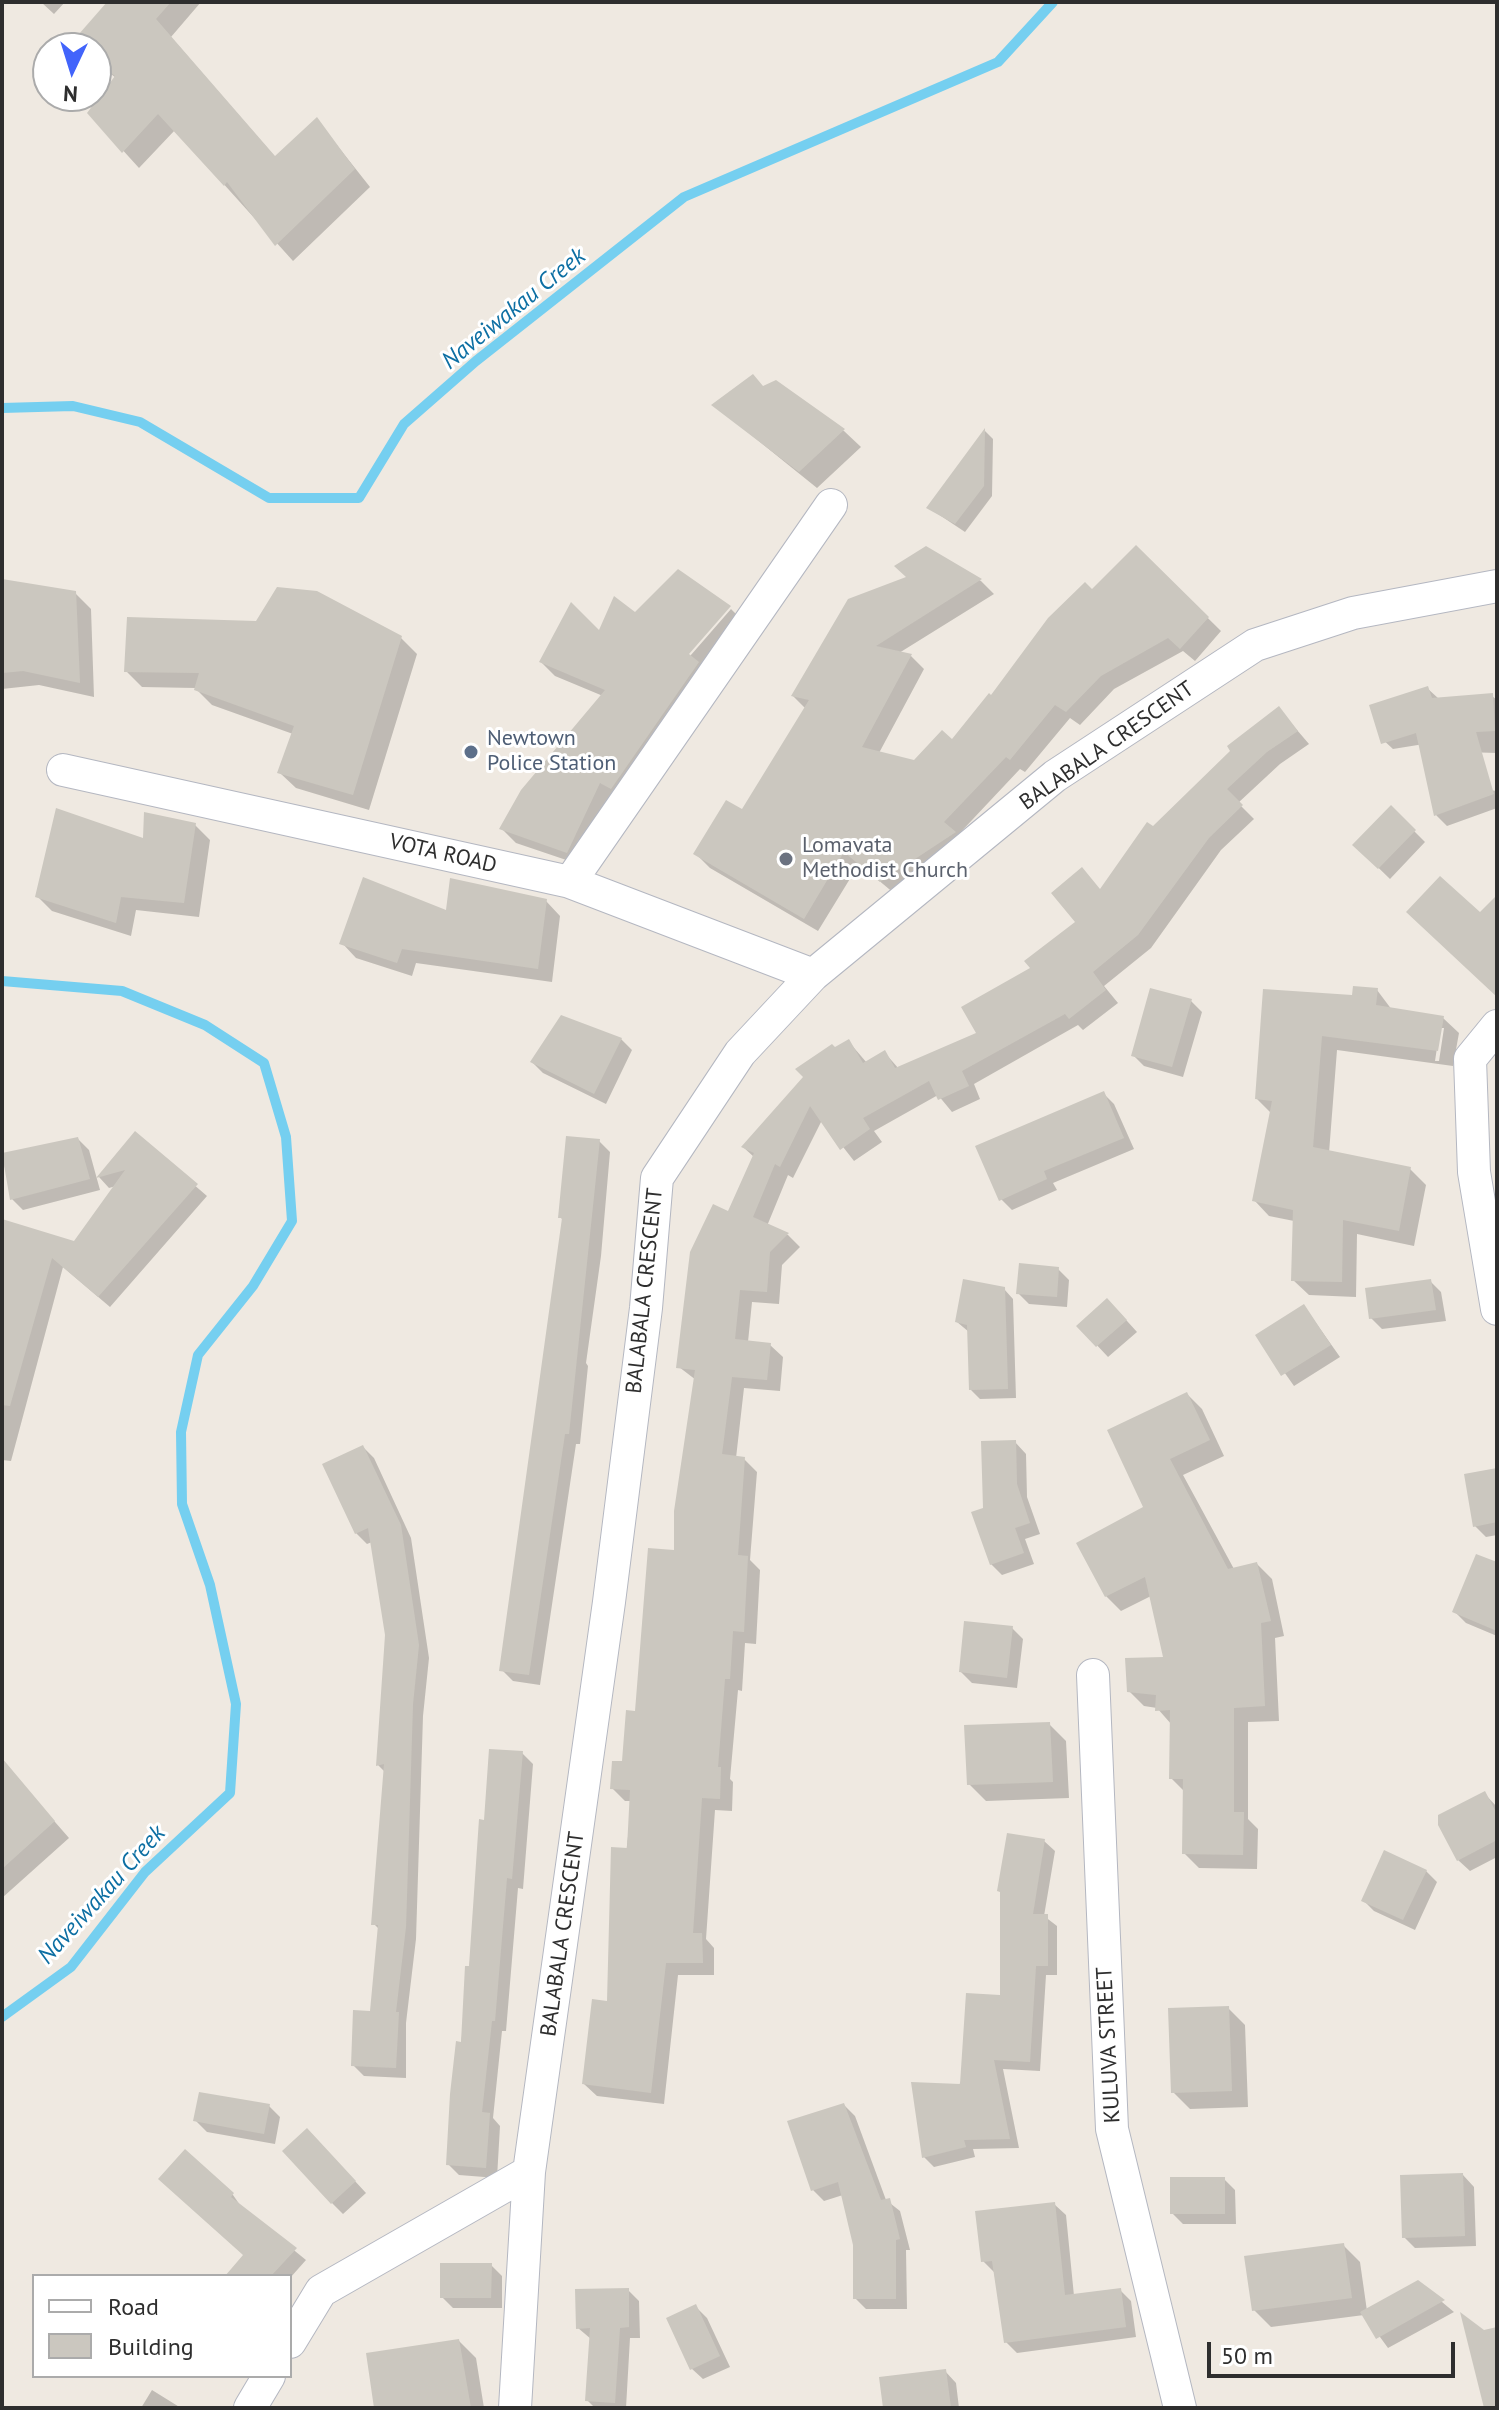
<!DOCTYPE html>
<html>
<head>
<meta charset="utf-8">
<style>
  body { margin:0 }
  #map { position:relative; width:1499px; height:2410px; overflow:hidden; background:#efe9e1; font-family:"PT Sans",sans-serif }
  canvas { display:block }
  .frame { position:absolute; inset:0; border:4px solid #2e2e2e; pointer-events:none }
  .legend { position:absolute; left:32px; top:2274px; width:260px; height:104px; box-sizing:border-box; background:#fff; border:2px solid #ababab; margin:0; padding:10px 14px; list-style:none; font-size:24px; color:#2e2e2e }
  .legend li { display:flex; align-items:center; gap:16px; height:40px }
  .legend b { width:40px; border:2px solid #ababab }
  .north { position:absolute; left:32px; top:32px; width:80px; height:80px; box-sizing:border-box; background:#fff; border:2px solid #ababab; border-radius:50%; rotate:184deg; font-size:22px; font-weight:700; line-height:32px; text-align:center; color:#2e2e2e }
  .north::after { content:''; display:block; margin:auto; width:28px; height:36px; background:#4264fb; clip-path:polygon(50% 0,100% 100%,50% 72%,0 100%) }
  .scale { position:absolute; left:1207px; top:2342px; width:248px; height:36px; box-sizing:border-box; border:4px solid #2e2e2e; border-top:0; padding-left:10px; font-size:24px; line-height:28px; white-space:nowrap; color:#2e2e2e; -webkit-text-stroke:6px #fff; paint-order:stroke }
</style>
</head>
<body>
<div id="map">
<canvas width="1499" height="2410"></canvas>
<div class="frame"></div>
<ul class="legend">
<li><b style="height:10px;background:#fff"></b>Road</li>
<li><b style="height:22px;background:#cbc7bf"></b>Building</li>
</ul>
<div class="north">N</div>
<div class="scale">50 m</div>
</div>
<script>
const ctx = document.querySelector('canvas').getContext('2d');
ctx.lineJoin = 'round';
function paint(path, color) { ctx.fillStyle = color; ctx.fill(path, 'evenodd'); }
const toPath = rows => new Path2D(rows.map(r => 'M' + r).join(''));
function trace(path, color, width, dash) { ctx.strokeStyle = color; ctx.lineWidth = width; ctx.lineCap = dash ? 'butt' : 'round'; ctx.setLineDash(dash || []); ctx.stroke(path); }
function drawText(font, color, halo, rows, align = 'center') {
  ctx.font = font + ' "PT Sans",sans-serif'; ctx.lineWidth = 6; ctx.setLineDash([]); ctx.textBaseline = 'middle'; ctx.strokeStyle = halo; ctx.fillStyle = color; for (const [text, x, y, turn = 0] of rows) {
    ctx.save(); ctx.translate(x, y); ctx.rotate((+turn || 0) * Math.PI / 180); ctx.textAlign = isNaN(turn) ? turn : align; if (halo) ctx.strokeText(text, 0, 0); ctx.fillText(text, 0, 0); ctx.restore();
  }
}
const shadow = toPath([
  [41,2,65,2,54,14],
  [109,2,201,2,171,37,276,158,317,120,370,187,293,261,175,130,139,168,89,113,116,78,96,62,96,48,82,48],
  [776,382,844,431,861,447,817,488,714,405],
  [985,431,993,439,992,496,965,532,929,508],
  [1136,547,1221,631,1195,661,1183,651,1114,689,1080,725,1070,718,1025,772,1020,769,957,836,895,894,859,864,818,931,710,868,696,854,743,812,806,709,793,696,909,578,927,548,981,581,994,594,899,653,911,656,924,669,879,753,914,762,952,741],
  [2,584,75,593,91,609,94,697,39,685,2,689],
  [731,609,743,621,581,865,516,843,502,829,603,696,555,676,541,662,600,633,684,663],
  [401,638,417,654,369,810,296,788,280,773,293,734,212,705,195,688,142,687,126,671],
  [1427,688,1439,699,1492,696,1497,700,1497,753,1431,751,1424,744,1393,749,1381,738],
  [1279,709,1309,744,1280,764,1238,803,1254,819,1221,850,1151,948,1104,986,1118,1003,1083,1030,1078,1025,974,1084,980,1099,952,1112,938,1095,874,1131,882,1142,854,1161,822,1120,793,1178,788,1175,767,1226,788,1235,800,1247,782,1265,779,1304,752,1302,748,1342,770,1345,783,1357,780,1391,744,1388,736,1458,744,1459,757,1472,750,1560,760,1570,756,1644,745,1643,742,1691,738,1690,730,1779,733,1782,732,1811,715,1810,706,1939,714,1948,714,1975,678,1975,664,2104,597,2096,584,2084,609,2004,632,1801,625,1801,612,1788,624,1763,676,1552,696,1380,679,1367,729,1213,754,1157,743,1147,835,1049,849,1042,867,1063,885,1053,899,1069,979,1034,1033,969,1078,923,1153,829],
  [1429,782,1497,791,1497,808,1447,826,1436,815],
  [1391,808,1425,842,1390,879,1355,845],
  [195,825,210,840,199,917,136,910,131,936,52,911,37,896,144,841],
  [546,901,560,916,552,982,416,963,412,976,356,958,342,943,448,913],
  [1377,990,1392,1010,1443,1018,1459,1033,1453,1066,1337,1050,1329,1153,1410,1169,1426,1185,1414,1246,1357,1234,1356,1297,1309,1295,1293,1280,1294,1221,1269,1216,1254,1200,1271,1113,1257,1099,1354,997],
  [1440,1028,1444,1028,1439,1061,1435,1061],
  [1191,1001,1202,1012,1183,1077,1144,1066,1133,1055],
  [621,1039,632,1050,606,1104,543,1073,532,1062],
  [1103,1093,1114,1104,1134,1149,1053,1183,1057,1190,1012,1210,1001,1199],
  [135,1134,207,1196,110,1307,63,1267,11,1461,2,1460,2,1223,75,1243,116,1186,109,1188,99,1177],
  [78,1139,89,1150,100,1190,23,1210,12,1199,2,1155],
  [599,1141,610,1152,601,1256,586,1363,588,1366,580,1444,576,1444,540,1685,513,1681,502,1670,564,1221,560,1217],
  [1058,1269,1069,1280,1067,1307,1029,1304,1018,1293],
  [1430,1281,1441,1292,1446,1321,1382,1329,1371,1318],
  [1004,1289,1013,1299,1016,1398,980,1399,971,1390,969,1332,957,1322],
  [1304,1306,1340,1357,1294,1386,1258,1335],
  [1118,1311,1137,1332,1108,1357,1079,1326],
  [1187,1394,1202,1409,1224,1456,1183,1475,1234,1569,1257,1564,1272,1579,1284,1636,1275,1638,1279,1721,1248,1722,1248,1819,1258,1829,1257,1869,1199,1868,1184,1853,1185,1792,1171,1778,1172,1725,1157,1708,1144,1706,1129,1691,1166,1658,1151,1596,1121,1611,1106,1596,1146,1508],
  [1015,1442,1026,1454,1027,1497,1040,1534,1025,1539,1034,1564,1002,1575,991,1564,985,1510],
  [363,1447,374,1458,411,1538,429,1658,423,1716,416,1939,406,2023,406,2078,364,2076,353,2065,372,2013,380,1930,374,1924,385,1772,378,1765,387,1635,372,1542,367,1544,356,1533],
  [1497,1470,1497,1535,1486,1537,1475,1526],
  [1497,1564,1497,1636,1466,1623,1455,1612],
  [1012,1628,1023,1639,1017,1688,972,1683,961,1672],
  [1049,1724,1066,1741,1069,1798,986,1801,969,1784],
  [522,1753,533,1764,523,1889,518,1888,506,2031,502,2031,493,2118,500,2126,497,2178,459,2175,448,2164,485,1822],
  [14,1775,69,1838,2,1898,2,1784],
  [1484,1793,1497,1807,1497,1857,1470,1871,1458,1860],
  [1044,1841,1055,1851,1044,1916,1057,1926,1057,1975,1046,1975,1040,2071,1003,2069,1019,2148,973,2149,975,2157,934,2167,924,2157,1002,1997],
  [1426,1871,1437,1882,1415,1930,1374,1911,1363,1900],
  [1228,2008,1245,2025,1248,2107,1190,2109,1173,2092],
  [844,2105,855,2116,886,2200,900,2211,910,2250,906,2250,907,2309,866,2309,855,2298,855,2245,843,2195,824,2201,813,2190],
  [269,2106,280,2117,275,2144,207,2132,196,2121],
  [318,2141,366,2193,343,2214,332,2203],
  [185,2152,233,2195,242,2208,306,2260,290,2278,228,2276,245,2255],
  [1463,2175,1474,2187,1476,2246,1415,2248,1404,2237],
  [1224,2179,1235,2190,1236,2224,1183,2224,1172,2213],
  [1054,2204,1066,2215,1074,2296,1120,2290,1131,2301,1136,2337,1017,2353,1006,2342,994,2272,983,2261],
  [1343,2245,1360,2262,1367,2311,1418,2282,1454,2312,1388,2348,1364,2315,1271,2327,1254,2310],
  [491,2265,502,2276,502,2308,453,2308,442,2297],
  [628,2290,639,2301,640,2338,630,2338,626,2408,595,2408,587,2400,591,2339,578,2328],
  [696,2307,707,2318,730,2367,703,2379,691,2368],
  [459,2341,476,2358,484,2408,376,2408],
  [945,2371,956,2383,959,2408,885,2408],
  [152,2390,181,2408,141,2408]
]);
const stream = toPath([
  [2,408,73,406,140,422,269,498,359,498,404,424,476,361,684,197,998,62,1053,2],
  [2,981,122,991,205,1025,264,1063,286,1137,292,1221,253,1286,198,1355,181,1432,182,1504,210,1585,236,1704,230,1793,145,1872,71,1967,2,2017]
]);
const building = toPath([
  [107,2,171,2,156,19,275,156,317,117,355,169,275,246,227,182,224,186,158,114,122,153,87,113,115,76,96,61,96,48,80,48,72,42],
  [753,374,763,386,776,380,845,429,799,472,711,405],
  [985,428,984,486,955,524,926,508],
  [1136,545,1209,617,1180,649,1168,638,1101,676,1066,712,1055,705,1010,760,1006,757,944,822,956,832,880,882,844,852,804,919,693,854,726,800,742,809,809,700,791,696,848,599,906,577,894,566,926,546,982,579,876,646,912,654,862,747,914,760,942,730,952,739,989,693,991,695,1048,618,1085,582,1092,589],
  [678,569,731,606,689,654,699,662,611,789,600,783,567,853,499,829,521,790,605,690,539,662,571,602,599,630,614,596,635,612],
  [2,579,76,591,80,683,23,671,2,673],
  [277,587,317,591,402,636,353,795,277,773,294,726,194,690,199,673,124,672,127,617,256,621],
  [1428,686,1432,698,1493,693,1495,731,1476,732,1494,794,1434,816,1416,733,1381,744,1369,705],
  [1279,706,1298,731,1267,752,1227,789,1243,805,1209,838,1138,935,1093,972,1106,990,1069,1019,1065,1014,962,1071,969,1086,938,1100,929,1081,863,1118,870,1129,840,1150,810,1106,780,1167,775,1164,753,1217,789,1233,770,1252,767,1292,740,1290,735,1339,771,1343,767,1380,732,1377,722,1454,745,1457,738,1555,748,1556,744,1632,733,1631,730,1679,725,1679,718,1767,721,1767,720,1799,702,1798,693,1933,702,1933,703,1963,666,1963,651,2093,582,2084,592,1999,607,2001,611,1847,627,1848,630,1790,610,1789,612,1761,622,1761,626,1710,635,1711,648,1548,674,1550,674,1511,695,1370,676,1368,690,1252,713,1204,728,1211,754,1153,741,1147,803,1077,795,1069,832,1044,835,1047,849,1039,863,1063,885,1050,895,1068,976,1033,961,1007,1030,968,1024,961,1075,922,1051,893,1082,867,1100,889,1147,822,1153,826,1230,751,1227,746],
  [1391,805,1416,830,1378,869,1352,845],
  [56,808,143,838,144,812,196,823,184,903,121,897,116,923,35,897],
  [1440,876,1480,912,1497,895,1497,997,1406,912],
  [363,877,446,910,450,878,547,899,538,969,402,949,397,963,339,944],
  [1353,986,1378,988,1376,1005,1444,1016,1438,1051,1322,1036,1313,1147,1411,1167,1399,1231,1343,1220,1342,1282,1291,1281,1293,1210,1252,1201,1272,1101,1255,1099,1263,989,1352,995],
  [1150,988,1192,999,1172,1067,1131,1056],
  [561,1015,622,1038,594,1094,530,1062],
  [1104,1091,1124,1138,1044,1171,1047,1179,999,1201,975,1146],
  [135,1131,198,1184,98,1297,52,1258,10,1406,2,1405,2,1219,74,1241,125,1170,96,1178],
  [566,1136,600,1139,569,1434,565,1434,529,1675,499,1671,562,1218,558,1218],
  [78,1137,90,1179,10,1200,2,1153],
  [1019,1263,1059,1267,1057,1297,1016,1294],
  [963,1279,1005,1287,1008,1389,969,1390,967,1325,955,1322],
  [1431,1279,1436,1310,1369,1319,1365,1288],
  [1107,1298,1127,1320,1096,1347,1076,1326],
  [1304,1304,1331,1345,1281,1376,1255,1335],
  [1187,1392,1210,1440,1170,1459,1228,1569,1257,1562,1271,1621,1261,1623,1265,1706,1234,1708,1234,1812,1244,1812,1243,1855,1182,1854,1183,1779,1169,1779,1170,1710,1155,1711,1156,1695,1127,1692,1125,1658,1163,1657,1145,1577,1105,1597,1076,1543,1143,1507,1107,1430],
  [1016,1440,1017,1484,1030,1523,1015,1528,1024,1553,990,1565,971,1512,983,1508,981,1441],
  [363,1445,401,1525,419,1645,413,1704,406,1927,396,2012,399,2012,396,2068,351,2066,353,2010,370,2011,378,1925,371,1925,384,1764,376,1766,385,1635,368,1528,355,1534,322,1464],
  [1497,1468,1497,1522,1473,1527,1464,1474],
  [1476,1554,1497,1562,1497,1631,1452,1612],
  [964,1621,1013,1626,1007,1678,959,1672],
  [1050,1722,1053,1782,967,1785,964,1725],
  [489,1749,523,1751,512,1879,507,1878,495,2021,492,2021,482,2112,490,2113,486,2168,446,2165,450,2094,456,2041,461,2042,465,1966,469,1966,479,1819,484,1820],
  [2,1758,55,1821,2,1869],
  [1485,1791,1497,1814,1497,1840,1457,1861,1438,1825,1438,1815],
  [1007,1833,1045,1839,1033,1914,1048,1914,1048,1966,1036,1966,1030,2062,994,2060,1010,2139,964,2140,966,2147,922,2158,911,2082,960,2084,966,1993,1000,1995,1000,1892,997,1891],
  [1384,1850,1427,1870,1403,1920,1361,1901],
  [1229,2006,1232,2091,1171,2093,1168,2008],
  [199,2092,270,2104,264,2134,193,2121],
  [844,2103,881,2200,890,2198,900,2239,896,2240,896,2299,853,2299,853,2245,838,2182,811,2191,787,2121],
  [307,2128,356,2181,331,2204,282,2151],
  [185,2149,234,2193,231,2197,297,2248,271,2276,225,2276,243,2255,158,2179],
  [1463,2173,1465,2236,1402,2238,1400,2175],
  [1170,2177,1225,2177,1225,2214,1170,2214],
  [1055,2202,1065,2295,1121,2288,1126,2327,1004,2343,992,2261,981,2262,975,2211],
  [1344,2243,1352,2298,1252,2311,1244,2256],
  [440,2263,492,2263,491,2298,440,2298],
  [1418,2280,1445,2300,1376,2339,1360,2312],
  [629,2288,629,2327,620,2328,615,2403,585,2401,590,2328,576,2329,575,2289],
  [696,2304,720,2356,690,2370,666,2318],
  [1460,2312,1484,2330,1497,2327,1497,2408,1484,2408],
  [459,2339,471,2408,374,2408,366,2353],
  [946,2369,951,2408,883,2408,879,2377]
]);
const minor = toPath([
  [63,770,570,882,813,975],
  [570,882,831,505],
  [1497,1026,1470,1059,1474,1172,1497,1309],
  [1093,1675,1112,2129,1180,2408],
  [290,2342,321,2291,529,2172],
  [250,2408,269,2376],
  [515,2408,529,2172,609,1602,646,1308,657,1178,740,1053,813,975,1055,776,1255,645,1353,613,1497,586]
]);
const markers = [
  [471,752,8,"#5c6f8a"],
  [786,859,8,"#6b7280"]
];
const serviceNames = [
  ["Newtown",487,739],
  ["Police Station",487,764]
];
const streetNames = [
  ["BALABALA CRESCENT",1107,746,-35],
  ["VOTA ROAD",443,854,13],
  ["BALABALA CRESCENT",645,1291,-84],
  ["BALABALA CRESCENT",563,1934,-82],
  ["KULUVA STREET",1109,2045,-93]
];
const worshipNames = [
  ["Lomavata",802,846],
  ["Methodist Church",802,871]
];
const waterNames = [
  ["Naveiwakau Creek",514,309,-39],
  ["Naveiwakau Creek",102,1895,-48]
];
paint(shadow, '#0003');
trace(stream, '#75cff0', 10);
paint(building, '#cbc7bf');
trace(minor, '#b4b7c1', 34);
trace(minor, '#fff', 32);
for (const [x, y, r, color] of markers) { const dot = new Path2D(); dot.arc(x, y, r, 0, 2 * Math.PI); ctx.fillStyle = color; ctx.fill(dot); trace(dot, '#fff', 3); }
drawText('22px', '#4e5e75', '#fff', serviceNames, 'left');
drawText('22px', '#2e2e2e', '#fff', streetNames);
drawText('22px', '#5b616d', '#fff', worshipNames, 'left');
drawText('italic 24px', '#0d6fa3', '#fff', waterNames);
</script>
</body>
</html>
